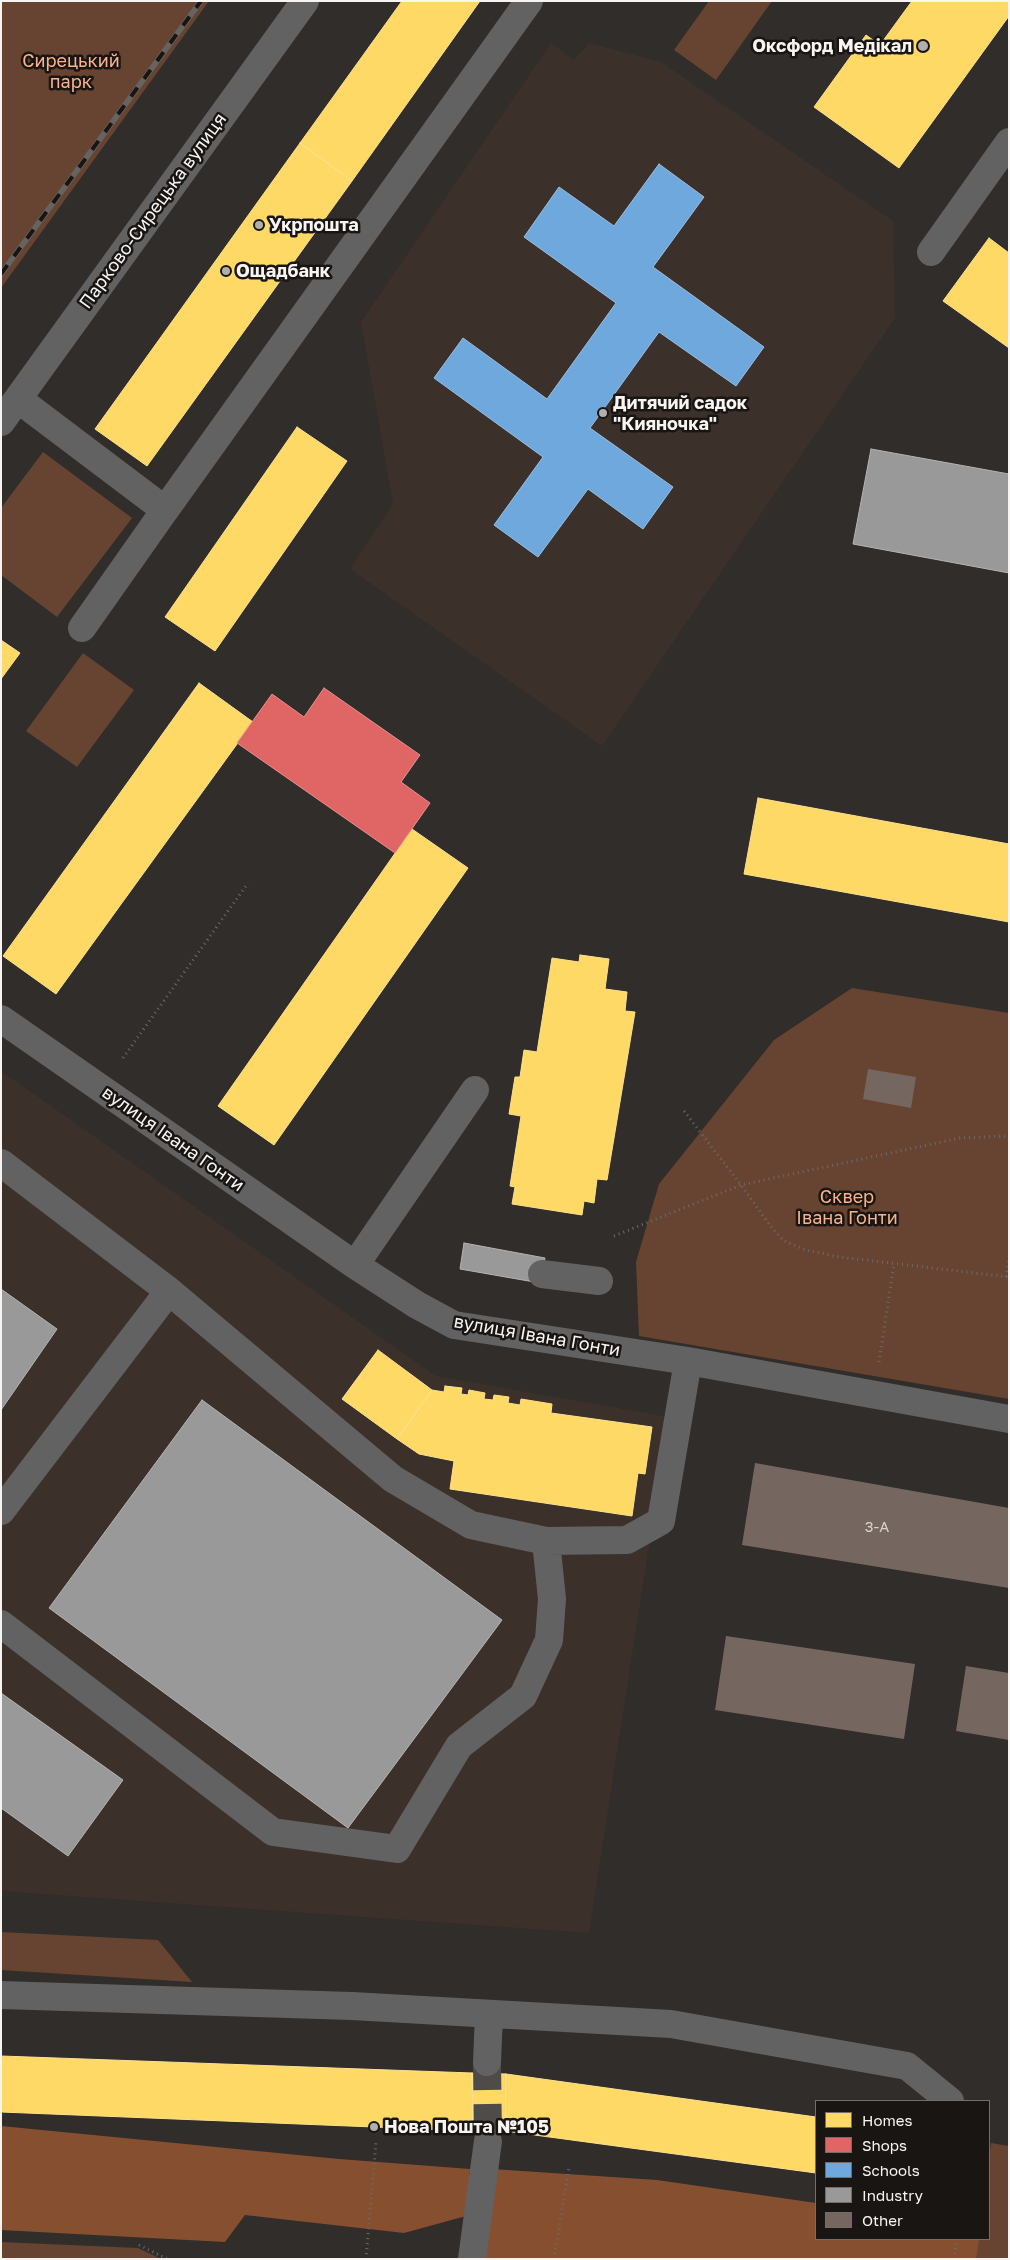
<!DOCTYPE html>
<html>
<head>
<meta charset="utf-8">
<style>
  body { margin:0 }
  #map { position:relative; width:1010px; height:2260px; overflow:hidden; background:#302d2a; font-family:"Golos Text",sans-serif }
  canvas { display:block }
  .frame { position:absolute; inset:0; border:2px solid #f8f4f1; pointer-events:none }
  .legend { position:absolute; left:815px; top:2100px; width:175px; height:140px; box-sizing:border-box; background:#181513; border:1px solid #726e6c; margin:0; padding:6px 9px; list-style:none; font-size:15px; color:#f8f4f1 }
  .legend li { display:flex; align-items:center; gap:10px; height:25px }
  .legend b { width:25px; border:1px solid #726e6c }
</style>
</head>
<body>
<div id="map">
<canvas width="1010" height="2260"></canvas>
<div class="frame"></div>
<ul class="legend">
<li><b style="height:14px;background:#ffd966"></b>Homes</li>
<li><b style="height:14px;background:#e06666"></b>Shops</li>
<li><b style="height:14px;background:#6fa8dc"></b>Schools</li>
<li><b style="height:14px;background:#999"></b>Industry</li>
<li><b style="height:14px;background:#75675f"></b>Other</li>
</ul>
</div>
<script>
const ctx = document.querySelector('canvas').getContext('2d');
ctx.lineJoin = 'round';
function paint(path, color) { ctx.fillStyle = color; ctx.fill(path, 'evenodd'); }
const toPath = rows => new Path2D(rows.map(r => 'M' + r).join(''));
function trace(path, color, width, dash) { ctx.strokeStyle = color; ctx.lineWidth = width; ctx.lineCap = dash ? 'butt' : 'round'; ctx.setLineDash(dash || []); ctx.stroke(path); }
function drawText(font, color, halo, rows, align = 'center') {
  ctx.font = font + ' "Golos Text",sans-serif'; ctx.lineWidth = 5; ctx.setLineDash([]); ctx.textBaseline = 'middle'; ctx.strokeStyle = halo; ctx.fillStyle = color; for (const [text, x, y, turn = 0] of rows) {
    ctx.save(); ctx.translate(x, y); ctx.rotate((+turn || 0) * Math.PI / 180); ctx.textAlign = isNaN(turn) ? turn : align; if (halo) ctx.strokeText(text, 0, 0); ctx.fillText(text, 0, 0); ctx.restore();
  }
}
const built = toPath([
  [551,43,574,60,589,43,661,62,893,221,895,318,602,746,350,569,393,504,361,322],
  [1,1071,436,1376,669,1417,589,1933,1,1891]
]);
const green = toPath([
  [1,1,209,1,1,288],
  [709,1,772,1,716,80,674,50],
  [43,452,132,518,57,617,1,575,1,508],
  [83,653,134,690,77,767,26,731],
  [852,988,1009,1013,1009,1399,639,1336,636,1262,659,1184,774,1040],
  [1,1932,158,1940,192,1982,1,1970],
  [991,2143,1009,2146,1009,2259,972,2259,976,2239,989,2239,989,2158],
  [1,2242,138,2248,161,2259,1,2259]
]);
const forest = toPath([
  [1,2126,339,2159,470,2169,466,2216,404,2233,245,2215,225,2242,1,2230],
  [492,2169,657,2180,816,2203,816,2239,979,2239,976,2259,482,2259]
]);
const homes = toPath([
  [402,1,480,1,352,181,300,143,402,1],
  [912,1,1009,1,1009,16,899,168,814,107,866,35,880,45,912,1],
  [300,143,352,181,147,466,95,429,300,143],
  [989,238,1009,253,1009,348,943,301,989,238],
  [297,427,347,461,215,651,165,617,297,427],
  [1,640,20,653,1,679,1,640],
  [199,683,253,722,56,994,3,956,199,683],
  [758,798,1009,844,1009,922,744,874,758,798],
  [412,829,468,868,274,1145,218,1106,412,829],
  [580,955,609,959,605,989,627,992,625,1011,635,1012,607,1180,597,1179,594,1203,584,1201,582,1215,512,1204,515,1187,510,1186,521,1116,509,1114,515,1077,520,1077,524,1050,537,1052,552,958,579,962,580,955],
  [378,1350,432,1390,397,1439,342,1399,378,1350],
  [445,1386,462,1388,461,1394,468,1395,469,1390,485,1393,484,1399,493,1400,494,1395,509,1397,508,1403,520,1405,521,1399,552,1404,551,1413,652,1427,645,1474,638,1473,632,1516,450,1489,454,1461,419,1454,397,1439,432,1390,444,1392,445,1386],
  [1,2056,472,2073,473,2131,1,2112,1,2056],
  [472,2073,506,2074,505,2131,473,2131,472,2073],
  [506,2074,816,2117,816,2173,505,2131,506,2074]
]);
const shops = toPath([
  [324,688,420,755,401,782,430,803,395,853,237,743,272,694,304,717,324,688]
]);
const schools = toPath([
  [659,164,704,197,653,267,764,347,736,386,659,332,590,428,673,487,643,529,588,489,538,557,494,525,543,457,434,378,463,338,547,399,616,303,524,237,559,187,614,226,659,164]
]);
const industry = toPath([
  [871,449,1009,474,1009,573,853,544,871,449],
  [464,1243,545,1258,540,1283,460,1269,464,1243],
  [1,1289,57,1329,1,1410,1,1289],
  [202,1400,502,1620,348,1828,49,1608,202,1400],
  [1,1693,123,1780,68,1856,1,1808,1,1693]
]);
const building = toPath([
  [868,1069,916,1077,911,1108,863,1099],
  [755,1463,1009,1508,1009,1588,742,1545],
  [726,1636,915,1664,904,1739,715,1710],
  [966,1666,1009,1673,1009,1740,956,1731]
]);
const minorTunnel = toPath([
  [487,2062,488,2141]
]);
const path = toPath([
  [123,1058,248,883],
  [684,1111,741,1185,772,1228,784,1241,806,1250,840,1257,1009,1277],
  [614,1236,741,1185,960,1138,1009,1136],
  [1006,1277,1009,1259],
  [879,1362,894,1264],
  [139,2245,167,2259],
  [366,2259,376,2142],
  [554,2259,569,2167],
  [954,2259,957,2239]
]);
const minor = toPath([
  [931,252,1009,142],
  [18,399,165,510,529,1],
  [1,422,305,1],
  [82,628,165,510],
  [1,1019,355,1265,417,1305,454,1325,688,1361,1009,1419],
  [1,1163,169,1291,393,1479,471,1525,546,1541,627,1540,661,1521,688,1361],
  [355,1265,475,1090],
  [542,1274,599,1281],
  [1,1511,169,1291],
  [1,1624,273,1832,397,1849,459,1746,523,1696,549,1640,552,1599,546,1541],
  [1,1995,352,2006,671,2024,907,2066,950,2101],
  [487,2062,489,2014],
  [472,2259,488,2141]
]);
const rail = toPath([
  [1,274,201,1]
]);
const markers = [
  [923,46,6,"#b2aeab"],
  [259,225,5,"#b2aeab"],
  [226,271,5,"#b2aeab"],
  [603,413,5,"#b2aeab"],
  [374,2127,5,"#b2aeab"]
];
const numberNames = [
  ["3-А",877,1527]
];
const poiNames = [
  ["Оксфорд Медікал",912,46,"right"],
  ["Укрпошта",269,225],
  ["Ощадбанк",236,271],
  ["Дитячий садок",613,403],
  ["\"Кияночка\"",613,424],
  ["Нова Пошта №105",384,2127]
];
const parkNames = [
  ["Сирецький",71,61],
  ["парк",71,82],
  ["Сквер",847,1197],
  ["Івана Гонти",847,1218]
];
const streetNames = [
  ["Парково-Сирецька вулиця",153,211,-54],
  ["вулиця Івана Гонти",173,1139,35],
  ["вулиця Івана Гонти",537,1336,10]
];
paint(built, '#3c302a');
paint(green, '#674431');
paint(forest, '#865030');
paint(homes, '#ffd966');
trace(homes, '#fde190', 1);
paint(shops, '#e06666');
trace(shops, '#e79190', 1);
paint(schools, '#6fa8dc');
trace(schools, '#98bfe2', 1);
paint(industry, '#999');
trace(industry, '#b6b4b3', 1);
paint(building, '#75675f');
trace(minorTunnel, '#4e4b48', 28, [28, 14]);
trace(path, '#6c6a69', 3, [1, 4]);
trace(minor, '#636262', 28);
trace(rail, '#666462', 5.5);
trace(rail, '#181513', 4, [11]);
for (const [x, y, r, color] of markers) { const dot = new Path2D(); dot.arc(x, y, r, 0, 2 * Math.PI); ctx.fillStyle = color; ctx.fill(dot); trace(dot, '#181513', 2); }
drawText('15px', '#d7d1cc', null, numberNames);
drawText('bold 18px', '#f8f4f1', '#181513', poiNames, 'left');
drawText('18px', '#fbb28a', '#181513', parkNames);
drawText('18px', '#f8f4f1', '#181513', streetNames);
</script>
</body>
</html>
